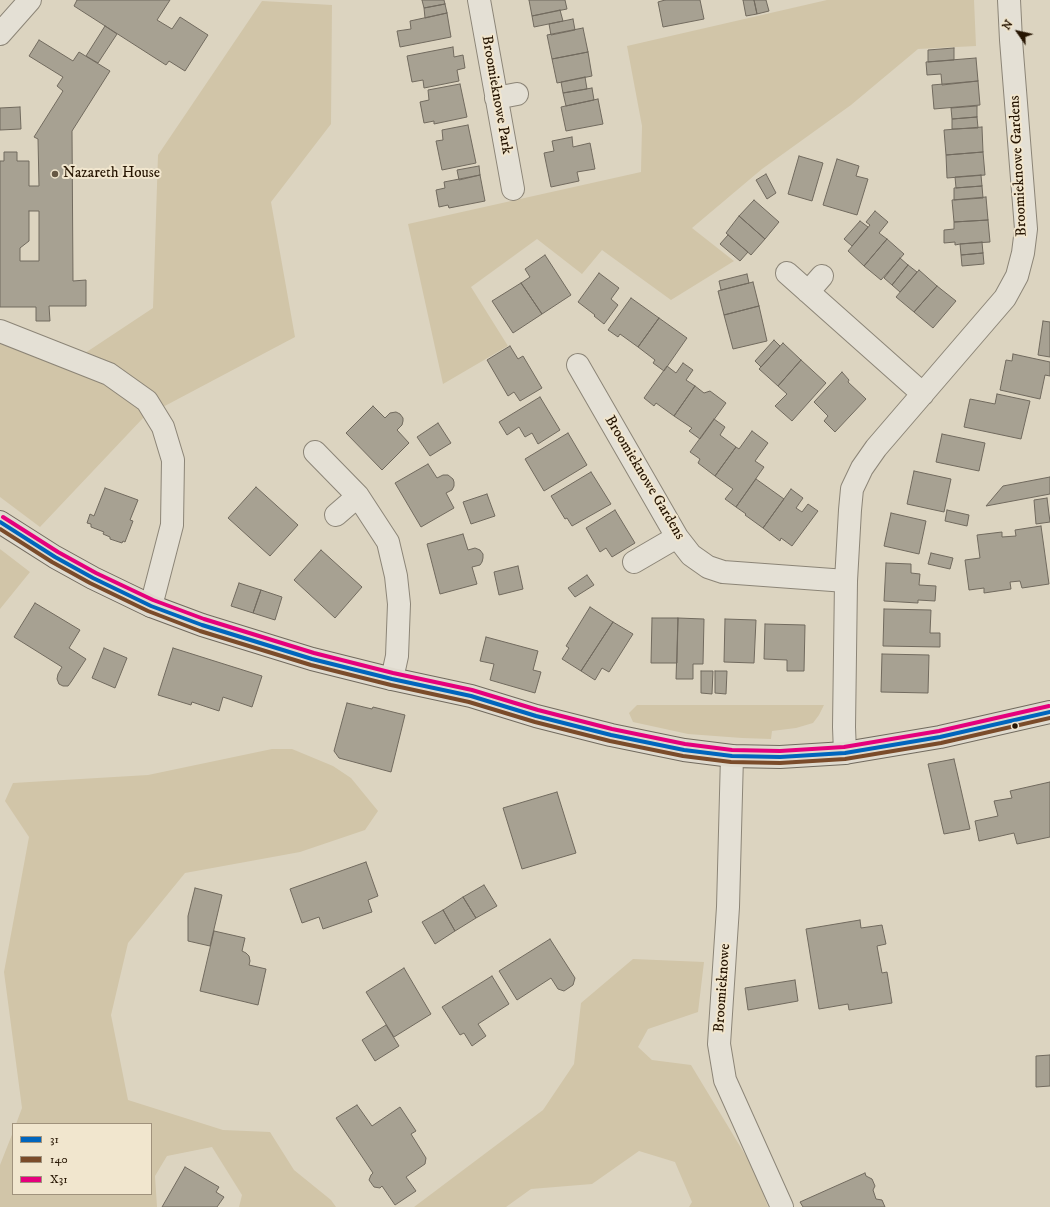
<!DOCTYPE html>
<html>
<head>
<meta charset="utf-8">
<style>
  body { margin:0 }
  #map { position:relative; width:1050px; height:1207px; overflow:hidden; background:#dcd4c0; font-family:"IM FELL DW Pica",serif }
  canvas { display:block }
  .legend { position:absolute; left:12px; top:1123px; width:140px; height:72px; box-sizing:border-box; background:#f1e6ce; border:1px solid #a0927c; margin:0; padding:5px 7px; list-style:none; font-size:12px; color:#261502 }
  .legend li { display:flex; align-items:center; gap:8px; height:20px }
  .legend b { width:20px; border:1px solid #a0927c }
  .north { position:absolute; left:998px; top:12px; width:40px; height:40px; -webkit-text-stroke:3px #f1e6ce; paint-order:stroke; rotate:304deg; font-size:11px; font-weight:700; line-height:16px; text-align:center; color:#261502 }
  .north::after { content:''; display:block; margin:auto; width:14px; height:18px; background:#261502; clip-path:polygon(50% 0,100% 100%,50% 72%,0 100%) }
</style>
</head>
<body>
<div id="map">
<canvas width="1050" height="1207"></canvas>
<ul class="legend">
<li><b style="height:5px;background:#0065bd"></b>31</li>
<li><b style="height:5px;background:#7a4b2a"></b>140</li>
<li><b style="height:5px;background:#e5007d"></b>X31</li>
</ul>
<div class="north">N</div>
</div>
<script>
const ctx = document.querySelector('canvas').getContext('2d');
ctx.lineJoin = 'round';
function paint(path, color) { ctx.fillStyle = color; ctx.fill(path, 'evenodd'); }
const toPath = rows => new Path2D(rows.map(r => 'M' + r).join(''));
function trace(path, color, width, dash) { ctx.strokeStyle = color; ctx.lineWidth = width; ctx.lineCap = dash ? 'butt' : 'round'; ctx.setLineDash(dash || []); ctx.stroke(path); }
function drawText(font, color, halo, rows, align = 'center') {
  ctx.font = font + ' "IM FELL DW Pica",serif'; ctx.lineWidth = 4; ctx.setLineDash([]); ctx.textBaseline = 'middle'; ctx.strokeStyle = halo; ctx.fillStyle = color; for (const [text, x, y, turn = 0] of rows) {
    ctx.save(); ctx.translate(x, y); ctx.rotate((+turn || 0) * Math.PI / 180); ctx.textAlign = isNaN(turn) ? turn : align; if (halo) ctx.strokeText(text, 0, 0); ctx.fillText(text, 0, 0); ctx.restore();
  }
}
const green = toPath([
  [827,0,974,0,976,46,918,49,851,105,762,169,692,228,734,261,671,300,602,250,582,274,537,239,471,287,508,346,443,384,408,224,641,172,642,126,627,46],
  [262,1,332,5,331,124,271,202,295,337,144,417,40,527,0,497,0,344,67,365,153,308,158,155],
  [0,549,30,572,0,609],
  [637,705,824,705,819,715,813,723,796,728,772,731,771,739,742,738,688,734,633,722,629,713],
  [272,749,292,749,333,766,351,778,378,811,365,830,300,852,185,873,128,943,111,1015,128,1100,223,1130,270,1132,294,1170,331,1200,336,1207,239,1207,242,1195,212,1147,167,1156,155,1176,157,1207,0,1207,0,1165,13,1132,13,1194,151,1194,151,1124,16,1124,22,1108,4,972,29,837,5,801,13,783,148,775],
  [633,959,704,962,698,1012,648,1029,638,1047,652,1060,691,1065,755,1171,768,1207,689,1207,692,1202,675,1162,639,1151,592,1184,531,1189,506,1207,414,1207,543,1110,574,1064,581,1003]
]);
const building = toPath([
  [77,0,170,0,157,20,172,29,180,17,208,35,185,71,169,61,166,65,74,6,77,0],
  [422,0,444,0,445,4,424,8,422,0],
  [529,0,565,0,567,9,532,16,529,0],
  [665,0,700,0,704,19,663,27,658,2,665,0],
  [743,0,754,0,757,14,746,16,743,0],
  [754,0,766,0,769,11,757,14,754,0],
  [445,4,447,13,425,18,424,8,445,4],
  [560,10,563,21,534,27,532,16,560,10],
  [447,13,451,37,400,47,397,31,411,29,410,21,447,13],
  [573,19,575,30,551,35,549,24,573,19],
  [105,26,117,34,98,63,86,56,105,26],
  [583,28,588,52,552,59,547,35,583,28],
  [39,40,73,61,79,52,110,71,72,131,73,281,86,280,86,306,49,306,50,321,36,321,36,307,0,307,0,161,4,161,4,152,17,152,17,161,29,161,29,186,39,186,38,139,34,137,63,91,57,86,63,77,29,56,39,40],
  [29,211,39,211,39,261,20,261,20,248,29,241,29,211],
  [453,47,454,57,463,55,465,68,457,70,459,81,424,88,423,80,412,82,407,56,453,47],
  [954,48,954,60,928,62,928,50,954,48],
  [588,52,592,76,557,83,552,59,588,52],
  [976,58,978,81,942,85,941,74,927,75,926,62,976,58],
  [585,77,587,89,563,93,561,82,585,77],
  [978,81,980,105,934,109,932,85,978,81],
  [460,84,467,117,434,124,434,121,424,123,420,102,429,100,428,90,460,84],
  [592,88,594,100,566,106,563,93,592,88],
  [598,99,603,124,566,131,561,107,598,99],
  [977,106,977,117,952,119,951,108,977,106],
  [20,107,21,129,0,130,0,108,20,107],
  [977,117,978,128,952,129,952,119,977,117],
  [468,125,476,163,442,170,436,141,443,140,442,130,468,125],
  [982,127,983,152,946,155,944,130,982,127],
  [572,137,573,147,590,143,595,169,577,172,579,181,551,187,544,153,554,151,552,141,572,137],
  [983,152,985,175,947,178,946,155,983,152],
  [799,156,823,163,812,201,788,194,799,156],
  [837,159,859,166,856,176,868,179,857,215,823,205,837,159],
  [479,166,480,175,459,180,457,170,479,166],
  [766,174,776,193,767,199,756,180,766,174],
  [480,175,485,201,449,208,448,205,439,207,436,190,445,188,444,182,480,175],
  [981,175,982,186,956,188,955,177,981,175],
  [982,186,983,198,954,200,954,188,982,186],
  [986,197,988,220,954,222,952,200,986,197],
  [754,200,779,222,765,239,739,216,754,200],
  [875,211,888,222,879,233,887,239,864,266,848,251,870,225,866,222,875,211],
  [739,216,765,239,751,255,726,233,739,216],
  [988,220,990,242,960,244,955,245,955,242,944,243,944,230,954,229,954,222,988,220],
  [860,221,868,227,852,246,844,239,860,221],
  [728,235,748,252,740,261,720,244,728,235],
  [887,239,904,254,881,280,864,266,887,239],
  [982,242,983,253,961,255,960,244,982,242],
  [983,253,984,264,962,266,961,255,983,253],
  [545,255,571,295,542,314,521,283,530,277,525,269,545,255],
  [900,258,908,265,892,285,884,278,900,258],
  [908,265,917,272,900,292,892,285,908,265],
  [919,270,937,286,914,312,896,297,919,270],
  [599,273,619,288,611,299,618,305,604,324,594,316,595,315,578,302,599,273],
  [747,274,749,283,721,290,719,281,747,274],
  [753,282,759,306,724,315,718,291,753,282],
  [521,283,542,314,513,333,492,301,521,283],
  [937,286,956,301,933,328,914,312,937,286],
  [631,298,659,318,638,347,620,334,618,337,608,330,631,298],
  [759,306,767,341,733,349,724,315,759,306],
  [659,318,687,338,664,371,653,363,655,360,638,347,659,318],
  [1043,321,1050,322,1050,357,1038,355,1043,321],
  [774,340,780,346,761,367,755,361,774,340],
  [783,343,801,360,778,386,759,369,783,343],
  [510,346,518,359,523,356,542,388,520,401,514,392,508,396,487,360,510,346],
  [1013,354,1050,362,1050,376,1045,375,1040,399,1000,390,1006,360,1012,361,1013,354],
  [801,360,826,383,792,421,775,406,787,394,778,386,801,360],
  [683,363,693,370,686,380,695,386,674,416,656,403,654,406,644,398,667,366,676,373,683,363],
  [842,372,849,380,848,382,866,399,835,432,824,421,828,416,814,402,842,372],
  [695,386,704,393,710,391,726,403,700,439,689,431,692,428,674,416,695,386],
  [997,394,1030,401,1021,439,964,427,970,399,995,404,997,394],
  [540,397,560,430,538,444,532,433,525,437,519,427,507,435,499,422,540,397],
  [373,406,385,418,390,413,396,412,400,414,403,418,403,421,402,425,397,430,409,443,382,470,346,433,373,406],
  [714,419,725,427,720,435,736,447,715,476,698,463,700,459,690,452,714,419],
  [438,423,451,443,430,456,417,437,438,423],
  [752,431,768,443,755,461,764,467,736,507,725,499,733,489,715,476,736,447,739,449,752,431],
  [568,433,587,465,544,491,525,459,568,433],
  [942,434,985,443,979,471,936,462,942,434],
  [428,464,437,478,443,475,448,475,453,479,454,482,454,486,452,490,446,493,454,508,421,527,395,483,428,464],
  [914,471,951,479,944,512,907,504,914,471],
  [591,472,611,504,572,526,567,518,565,519,551,496,591,472],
  [1050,477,1050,494,986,506,1003,486,1050,477],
  [756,479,784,499,763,528,745,515,746,514,736,507,756,479],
  [256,487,298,525,270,556,228,518,256,487],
  [105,488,138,500,130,520,133,521,125,542,123,541,122,543,110,539,110,537,103,534,104,532,91,527,91,524,87,523,90,514,94,516,105,488],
  [791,489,803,498,796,508,802,512,808,504,818,511,792,546,781,538,780,541,763,528,791,489],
  [487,494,495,516,471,524,463,502,487,494],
  [1047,498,1050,522,1036,524,1034,500,1047,498],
  [615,510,635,543,612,557,606,548,600,552,586,528,615,510],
  [947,510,969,515,967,526,945,521,947,510],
  [891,513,926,521,919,554,884,546,891,513],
  [1041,526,1049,584,1022,588,1020,581,1010,582,1011,589,984,593,984,588,969,590,965,560,980,558,977,535,1002,532,1002,537,1016,536,1015,530,1041,526],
  [463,534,468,550,475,548,480,550,483,554,483,558,482,562,480,565,472,567,477,584,440,594,427,544,463,534],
  [321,550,362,587,335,618,294,580,321,550],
  [931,553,953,558,950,569,928,564,931,553],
  [886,563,911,564,911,573,920,574,919,585,936,586,935,601,918,600,918,603,884,601,886,563],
  [518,566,523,589,499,595,494,572,518,566],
  [587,575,594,585,575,597,568,588,587,575],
  [239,583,261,590,253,613,231,606,239,583],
  [261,590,282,597,275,620,253,613,261,590],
  [35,603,80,630,69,648,86,659,71,682,68,686,63,686,59,684,57,679,58,674,62,667,14,637,35,603],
  [590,607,613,622,581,671,562,659,569,648,566,646,590,607],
  [884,609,931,610,930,633,940,633,940,647,883,646,884,609],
  [652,618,678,618,677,663,651,663,652,618],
  [678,618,704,619,703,664,693,664,693,679,676,679,678,618],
  [725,619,756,620,754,663,724,662,725,619],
  [613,622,633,634,609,672,602,668,595,680,581,671,613,622],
  [765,624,805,625,804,671,787,671,787,660,764,659,765,624],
  [486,637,538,651,533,670,541,672,535,693,490,680,494,664,480,661,486,637],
  [104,648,127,658,115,688,92,678,104,648],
  [173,648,262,676,252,707,223,697,219,711,192,702,191,705,158,695,173,648],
  [882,654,929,655,928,693,881,692,882,654],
  [701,671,713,671,712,694,701,693,701,671],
  [715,671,727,671,726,694,715,693,715,671],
  [347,703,372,709,373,707,405,715,391,772,339,758,334,751,347,703],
  [954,759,970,829,944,834,928,764,954,759],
  [1050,782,1050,837,1017,844,1014,833,979,841,975,821,998,816,994,801,1012,798,1010,791,1050,782],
  [557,792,576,853,522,869,503,808,557,792],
  [366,862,378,896,368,900,372,912,323,929,319,917,302,923,290,889,366,862],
  [484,885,497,906,476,918,463,897,484,885],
  [195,888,222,895,210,946,188,941,188,916,195,888],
  [463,897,476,918,455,931,443,910,463,897],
  [443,910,455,931,435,944,422,922,443,910],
  [860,920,861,928,882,925,886,944,877,946,882,973,887,972,892,1003,849,1010,848,1004,819,1009,806,929,860,920],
  [214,931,245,938,242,951,246,953,249,956,250,961,249,965,266,969,258,1005,200,991,214,931],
  [550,939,575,978,573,985,564,991,558,989,551,978,517,1000,499,971,550,939],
  [404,968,431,1014,394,1037,366,992,404,968],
  [492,976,509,1004,478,1024,486,1036,472,1046,464,1033,460,1035,442,1007,492,976],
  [795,980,798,1001,748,1010,745,988,795,980],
  [386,1025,399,1046,375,1061,362,1040,386,1025],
  [1050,1055,1050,1086,1036,1087,1036,1056,1050,1055],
  [357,1105,372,1126,400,1107,416,1131,411,1134,426,1158,425,1164,406,1177,416,1191,395,1205,382,1186,380,1188,374,1187,369,1180,371,1175,373,1173,336,1118,357,1105],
  [185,1167,219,1187,216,1192,224,1197,217,1207,162,1207,185,1167],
  [865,1173,866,1176,872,1179,875,1186,873,1190,876,1199,882,1200,885,1207,803,1207,800,1202,865,1173]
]);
const minor = toPath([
  [479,0,513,189],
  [0,34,30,0],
  [496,98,517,94],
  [787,273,923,394],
  [808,292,822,276],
  [0,331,109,374,147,401,163,427,173,460,172,525,151,606],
  [578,365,677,537,691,555,708,567,723,572,846,581],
  [315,452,358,496,388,542,396,576,399,604,397,656,392,679],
  [336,515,358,496],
  [634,562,677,537],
  [845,753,844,727,846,581,850,510,852,489,862,468,876,448,1005,298,1017,276,1023,253,1026,229,1011,40,1009,0],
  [732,756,728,907,719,1044,725,1080,782,1207]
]);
const major = toPath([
  [0,522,55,557,93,578,151,606,202,625,312,659,392,679,471,696,536,716,611,735,684,750,732,756,780,757,845,753,940,737,1050,712]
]);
const bus1 = toPath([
  [0,522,55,557,93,578,151,606,202,625,312,659,392,679,471,696,536,716,611,735,684,750,732,756,780,757,845,753,940,737,1050,712]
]);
const bus2 = toPath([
  [0,529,52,562,90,583,148,611,200,631,311,665,391,685,469,702,535,722,610,741,683,756,731,762,780,763,845,759,941,743,1050,718]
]);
const bus3 = toPath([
  [3,517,58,552,96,573,153,600,204,619,314,653,393,673,472,690,538,710,612,729,685,744,732,750,780,751,844,747,939,731,1049,706]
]);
const markers = [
  [55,174,4,"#665844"],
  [1015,726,3.5,"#261502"]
];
const streetNames = [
  ["Broomieknowe Park",496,95,80],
  ["Broomieknowe Gardens",1019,166,-93],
  ["Broomieknowe Gardens",644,478,59],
  ["Broomieknowe",723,988,-86]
];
const poiNames = [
  ["Nazareth House",63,174]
];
paint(green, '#d1c5a8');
paint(building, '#a7a192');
trace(building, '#716a5e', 1);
trace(minor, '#8c8577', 24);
trace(major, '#716a5e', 24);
trace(minor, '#e4e0d5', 22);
trace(major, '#dfdace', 22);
trace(bus1, '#0065bd', 4);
trace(bus2, '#7a4b2a', 4);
trace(bus3, '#e5007d', 4);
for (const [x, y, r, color] of markers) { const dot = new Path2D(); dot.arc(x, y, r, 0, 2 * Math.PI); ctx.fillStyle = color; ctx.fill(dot); trace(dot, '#f1e6ce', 1.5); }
drawText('15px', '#261502', '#f1e6ce', streetNames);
drawText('15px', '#261502', '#f1e6ce', poiNames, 'left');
</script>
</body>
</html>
